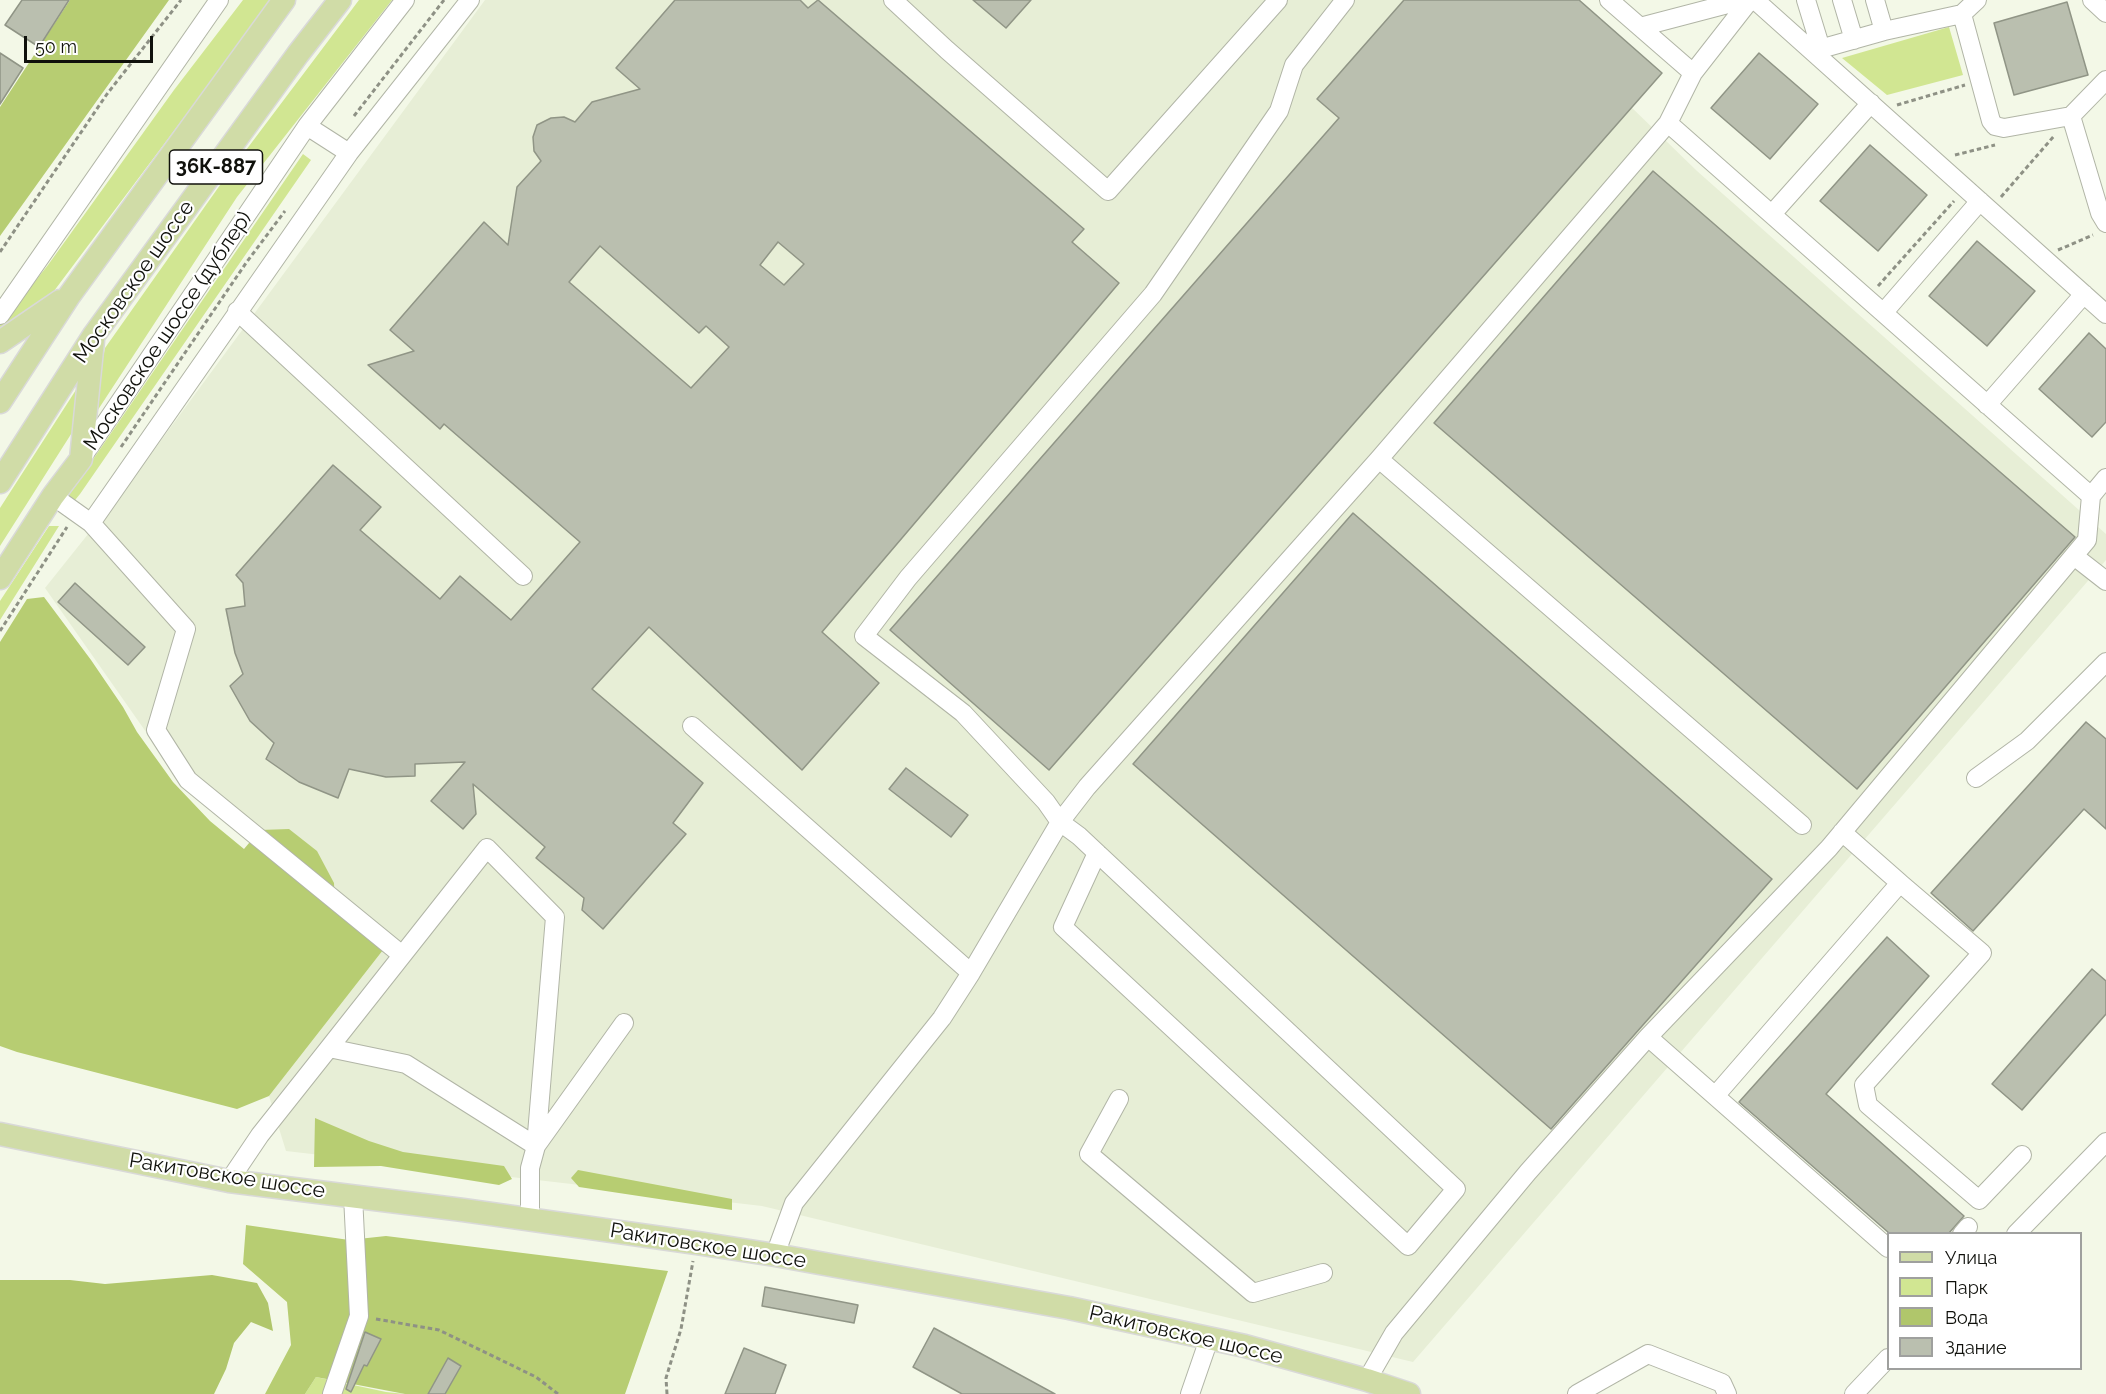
<!DOCTYPE html>
<html>
<head>
<meta charset="utf-8">
<style>
  body { margin:0 }
  #map { position:relative; width:2106px; height:1394px; overflow:hidden; background:#f3f8e7; font-family:Raleway,sans-serif }
  canvas { display:block }
  .legend { position:absolute; left:1887px; top:1232px; width:195px; height:138px; box-sizing:border-box; background:#fff; border:2px solid #9fa09e; margin:0; padding:8px 10px; list-style:none; font-size:18px; color:#10110c }
  .legend li { display:flex; align-items:center; gap:12px; height:30px }
  .legend b { width:30px; border:2px solid #9fa09e }
  .scale { position:absolute; left:24px; top:36px; width:129px; height:27px; box-sizing:border-box; border:3px solid #10110c; border-top:0; padding-left:8px; font-size:18px; line-height:21px; white-space:nowrap; color:#10110c; -webkit-text-stroke:4px #fff; paint-order:stroke }
</style>
</head>
<body>
<div id="map">
<canvas width="2106" height="1394"></canvas>
<ul class="legend">
<li><b style="height:8px;background:#d0dca7"></b>Улица</li>
<li><b style="height:16px;background:#d1e692"></b>Парк</li>
<li><b style="height:16px;background:#b0c66b"></b>Вода</li>
<li><b style="height:16px;background:#babfaf"></b>Здание</li>
</ul>
<div class="scale">50 m</div>
</div>
<script>
const ctx = document.querySelector('canvas').getContext('2d');
ctx.lineJoin = 'round';
function paint(path, color) { ctx.fillStyle = color; ctx.fill(path, 'evenodd'); }
const toPath = rows => new Path2D(rows.map(r => 'M' + r).join(''));
function trace(path, color, width, dash) { ctx.strokeStyle = color; ctx.lineWidth = width; ctx.lineCap = dash ? 'butt' : 'round'; ctx.setLineDash(dash || []); ctx.stroke(path); }
function drawText(font, color, halo, rows, align = 'center') {
  ctx.font = font + ' Raleway,sans-serif'; ctx.lineWidth = 4.5; ctx.setLineDash([]); ctx.textBaseline = 'middle'; ctx.strokeStyle = halo; ctx.fillStyle = color; for (const [text, x, y, turn = 0] of rows) {
    ctx.save(); ctx.translate(x, y); ctx.rotate((+turn || 0) * Math.PI / 180); ctx.textAlign = isNaN(turn) ? turn : align; if (halo) ctx.strokeText(text, 0, 0); ctx.fillText(text, 0, 0); ctx.restore();
  }
}
const built = toPath([
  [485,0,1521,0,1697,171,2106,534,2106,560,1413,1362,762,1206,286,1151,269,1096,383,950,186,789,45,588,140,469]
]);
const green = toPath([
  [243,0,272,0,48,299,0,333,0,325,48,265,174,90],
  [359,0,392,0,237,197,90,422,105,348,225,178],
  [1949,27,1963,75,1887,95,1842,58],
  [303,154,311,160,80,494,71,505,63,503],
  [83,379,80,420,0,546,0,508],
  [49,526,59,526,0,620,0,601],
  [316,1377,386,1392,405,1394,305,1394]
]);
const forest = toPath([
  [70,0,169,0,0,236,0,107],
  [44,597,91,660,123,707,137,732,173,782,210,821,244,849,260,830,289,829,317,851,334,883,335,906,383,950,269,1096,237,1109,17,1052,0,1046,0,642,27,599],
  [315,1118,369,1141,403,1152,504,1166,512,1179,499,1185,381,1166,314,1167],
  [578,1170,732,1199,732,1210,579,1187,571,1178],
  [246,1225,349,1240,386,1236,668,1271,625,1394,405,1394,316,1377,305,1394,265,1394,291,1345,287,1302,243,1264]
]);
const water = toPath([
  [212,1275,257,1283,268,1303,273,1331,251,1322,234,1343,226,1369,214,1394,0,1394,0,1280,70,1280,105,1284]
]);
const building = toPath([
  [22,0,69,0,39,47,5,25,22,0],
  [675,0,800,0,808,8,818,0,1084,229,1072,242,1119,283,822,632,879,683,802,770,649,627,592,689,703,783,673,823,686,834,603,929,582,910,584,898,536,858,545,847,473,784,476,814,463,829,431,801,465,762,415,764,415,776,386,777,349,769,338,798,299,782,266,759,274,743,250,721,230,686,243,674,235,653,226,609,245,606,243,583,236,575,333,465,381,507,360,530,440,599,460,576,511,620,580,542,444,424,440,429,368,365,414,351,390,330,484,222,508,245,517,187,541,161,534,151,533,137,537,125,551,118,564,117,575,122,592,102,640,89,616,68,675,0],
  [778,242,804,264,784,285,760,265,778,242],
  [600,246,699,333,706,326,729,347,691,388,569,282,600,246],
  [973,0,1031,0,1006,28,973,0],
  [1404,0,1579,0,1662,73,1049,770,890,630,1339,118,1317,99,1404,0],
  [2067,2,2088,75,2014,95,1994,23,2067,2],
  [0,53,23,68,0,104,0,53],
  [1759,53,1818,104,1770,159,1711,108,1759,53],
  [1870,145,1927,195,1878,251,1820,201,1870,145],
  [1653,171,2075,537,1857,789,1434,423,1653,171],
  [1977,241,2035,291,1987,346,1929,296,1977,241],
  [2089,333,2106,349,2106,422,2092,437,2039,389,2089,333],
  [1353,513,1772,879,1551,1129,1133,764,1353,513],
  [75,583,145,647,128,665,58,602,75,583],
  [2086,722,2106,739,2106,829,2084,809,1973,931,1931,893,2086,722],
  [906,768,968,815,951,837,889,789,906,768],
  [1887,937,1929,976,1826,1094,1964,1216,1949,1233,1889,1233,1739,1102,1887,937],
  [2092,969,2106,981,2106,1014,2022,1110,1992,1084,2092,969],
  [765,1287,858,1305,854,1323,762,1306,765,1287],
  [934,1328,1055,1394,962,1394,913,1367,934,1328],
  [365,1332,381,1339,367,1366,364,1365,351,1392,346,1389,365,1332],
  [744,1348,786,1365,775,1394,725,1394,744,1348],
  [448,1358,461,1366,445,1394,428,1394,448,1358]
]);
const path = toPath([
  [1897,105,1965,85],
  [354,116,444,0],
  [1955,155,1995,145],
  [2001,197,2054,136],
  [2058,250,2093,235],
  [0,252,107,94,181,0],
  [1878,286,1954,201],
  [121,447,246,263,285,211],
  [0,631,67,527],
  [376,1319,439,1330,536,1377,558,1394],
  [667,1394,666,1378,681,1329,693,1261]
]);
const minor = toPath([
  [893,0,947,50,1108,191,1278,0],
  [1609,0,1693,73],
  [1755,0,2106,314],
  [1806,0,1821,49],
  [1842,0,1854,40],
  [1875,0,1884,31,1962,14],
  [1977,0,1962,14,1991,121,1995,126,2004,128,2071,116,2106,80],
  [2092,0,2106,13],
  [1640,27,1743,0],
  [1813,51,1884,31],
  [2071,116,2100,213,2106,223],
  [1668,123,2091,496],
  [307,126,349,153],
  [1772,214,1871,103],
  [237,311,523,576],
  [1884,312,1980,201],
  [0,315,219,0],
  [1987,405,2084,294],
  [81,459,307,126,405,0],
  [1379,459,1802,825],
  [53,496,91,523,349,153,470,0],
  [91,523,186,629,156,730,188,780,402,955],
  [2074,556,2106,581],
  [692,726,971,973],
  [1976,778,2027,741,2106,662],
  [1097,853,1063,927,1408,1246,1456,1189,1079,836,1060,822,1046,802,963,713,864,636,908,578,1153,294,1279,111,1294,65,1345,0],
  [1900,883,1982,953,1864,1085,1868,1105,1979,1200,2022,1155],
  [1648,1037,1888,1248],
  [1715,1096,1900,883,1842,832],
  [1119,1099,1089,1154,1253,1293,1323,1273],
  [229,1181,260,1135,329,1048,487,848,555,917,536,1146,406,1064,329,1048],
  [530,1221,530,1168,536,1146,624,1023],
  [1962,1234,1968,1227],
  [2016,1234,2106,1142],
  [775,1255,794,1203,942,1018,971,973,1060,822,1087,787,1379,459,1668,123,1693,73,1750,0],
  [1367,1380,1394,1333,1528,1172,1648,1037,1829,848,2087,540,2091,496,2106,478],
  [332,1394,359,1316,353,1196],
  [1190,1394,1209,1339],
  [1577,1394,1648,1354,1722,1383,1727,1394],
  [1854,1394,1888,1358]
]);
const major = toPath([
  [0,342,60,301],
  [0,402,69,296,284,0],
  [0,482,94,335,298,54,340,0],
  [0,578,53,496,81,459,93,340],
  [0,1134,229,1181,463,1210,697,1243,775,1255,1069,1308,1245,1346,1367,1380,1409,1394]
]);
const shields = [
  [216,167,93]
];
const shieldNames = [
  ["36К-887",216,167]
];
const streetNames = [
  ["Московское шоссе",134,282,-55],
  ["Московское шоссе (дублер)",168,331,-56],
  ["Ракитовское шоссе",227,1176,9],
  ["Ракитовское шоссе",708,1246,9],
  ["Ракитовское шоссе",1186,1335,13]
];
paint(built, '#e7eed6');
paint(green, '#d1e692');
paint(forest, '#b7cd72');
paint(water, '#b0c66b');
paint(building, '#babfaf');
trace(building, '#909586', 1.5);
trace(minor, '#b1b5a6', 20);
trace(major, '#d9d9d8', 25);
trace(path, '#8e9185', 3, [4.5, 3]);
trace(minor, '#fff', 18);
trace(major, '#d0dca7', 22);
for (const [x, y, w] of shields) { const box = new Path2D(); box.roundRect(x - w / 2, y - 17, w, 34, 4.5); ctx.fillStyle = '#fff'; ctx.fill(box); trace(box, '#10110c', 1.5); }
drawText('bold 20px', '#10110c', null, shieldNames);
drawText('21px', '#10110c', '#fff', streetNames);
</script>
</body>
</html>
